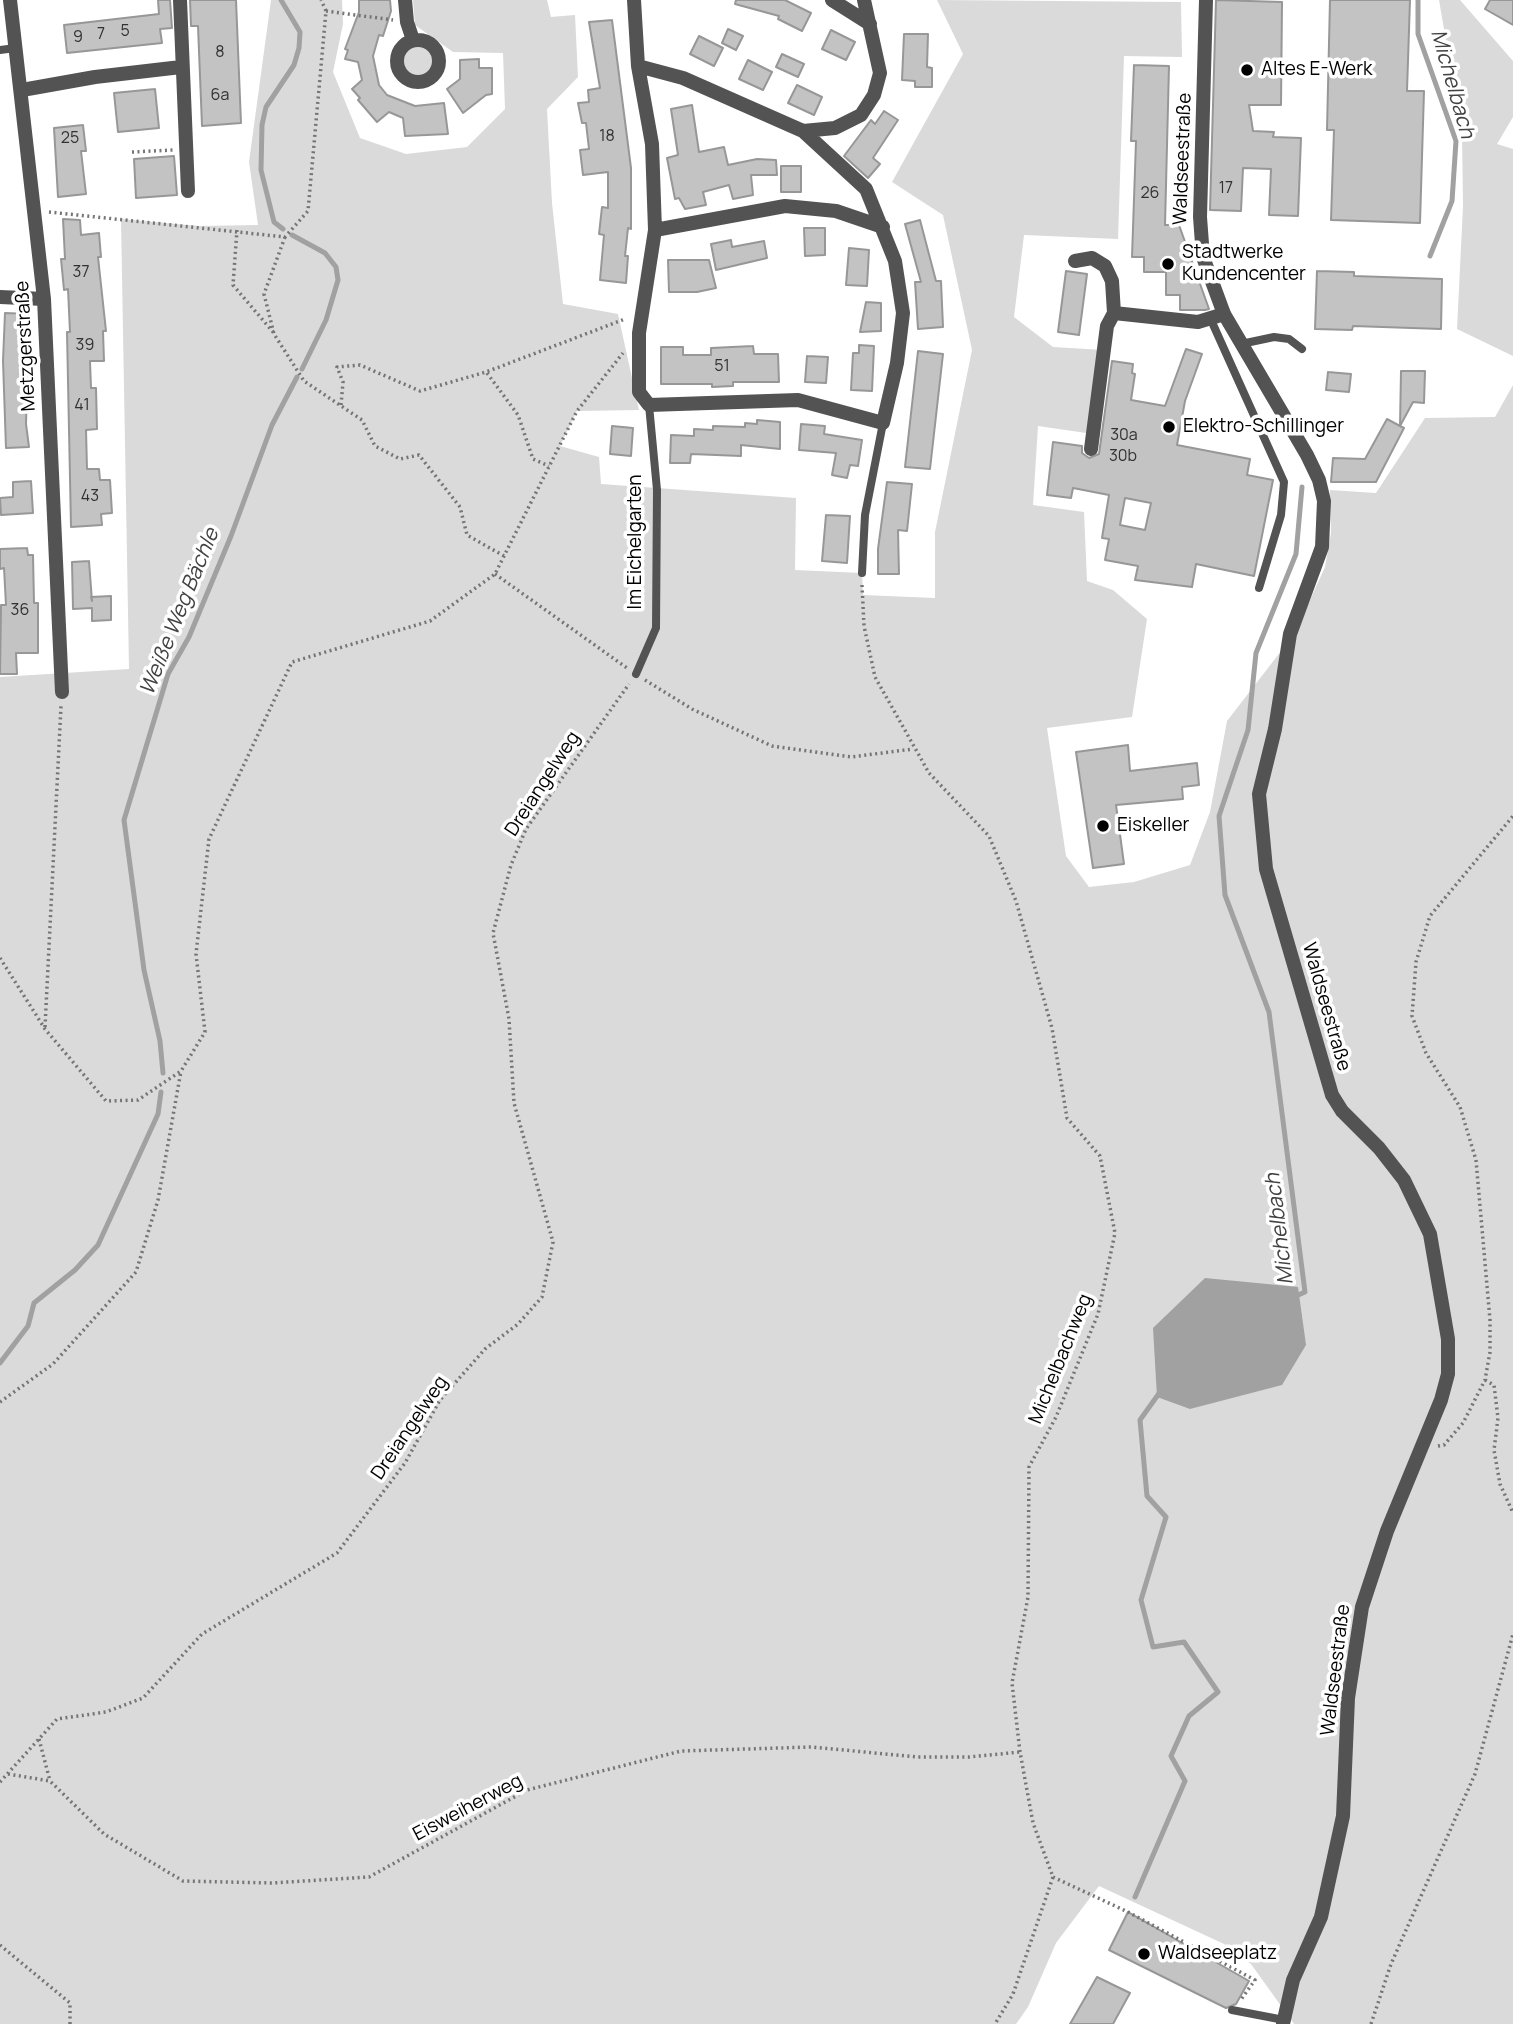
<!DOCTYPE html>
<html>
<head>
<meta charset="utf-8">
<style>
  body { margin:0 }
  canvas { display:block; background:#fff }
</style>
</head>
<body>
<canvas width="1513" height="2024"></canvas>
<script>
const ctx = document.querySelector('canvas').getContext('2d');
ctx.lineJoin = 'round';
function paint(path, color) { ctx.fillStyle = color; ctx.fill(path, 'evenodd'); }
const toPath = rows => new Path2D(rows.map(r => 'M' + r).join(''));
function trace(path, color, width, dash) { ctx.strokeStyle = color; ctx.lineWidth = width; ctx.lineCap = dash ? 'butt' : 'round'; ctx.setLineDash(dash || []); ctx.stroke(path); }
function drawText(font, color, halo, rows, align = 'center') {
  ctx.font = font + ' Manrope,sans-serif'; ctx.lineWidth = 7; ctx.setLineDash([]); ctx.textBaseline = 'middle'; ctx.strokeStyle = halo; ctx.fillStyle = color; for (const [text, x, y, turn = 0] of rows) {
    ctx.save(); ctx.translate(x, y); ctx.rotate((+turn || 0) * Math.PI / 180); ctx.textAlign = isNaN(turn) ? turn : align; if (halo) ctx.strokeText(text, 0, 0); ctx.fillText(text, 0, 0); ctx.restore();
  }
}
const green = toPath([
  [271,0,342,0,343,24,333,72,360,138,406,154,467,147,505,109,503,53,453,52,415,25,413,0,547,0,551,17,575,15,578,77,547,109,552,203,563,304,618,314,639,410,577,411,560,446,599,457,601,484,796,498,795,570,862,573,863,595,935,598,935,532,972,350,943,215,892,182,963,54,937,0,1181,2,1182,57,1124,56,1118,239,1024,235,1014,317,1053,347,1104,350,1093,434,1038,426,1033,505,1084,512,1087,581,1113,590,1147,619,1132,717,1047,728,1066,856,1089,887,1134,882,1190,865,1210,812,1227,721,1295,633,1325,567,1331,533,1330,490,1376,493,1425,418,1495,417,1513,385,1513,2024,1294,2024,1251,1964,1224,1944,1099,1886,1056,1943,1028,2007,1016,2024,0,2024,0,677,129,669,121,219,199,226,258,225,249,162],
  [1439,0,1460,0,1513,61,1513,117,1497,144,1513,149,1513,356,1457,329,1463,206,1462,134],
  '397 61a21 21 0 1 1 42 0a21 21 0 1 1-42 0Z'
]);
const water = toPath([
  [1205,1278,1298,1287,1306,1345,1282,1385,1190,1409,1157,1397,1153,1328]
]);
const stream = toPath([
  [281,0,300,32,299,48,294,65,266,107,262,125,261,170,274,222,283,229],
  [1418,0,1418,34,1456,141,1452,201,1430,256],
  [292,235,325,253,336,267,338,280,326,320,302,369],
  [163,1073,160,1041,144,970,124,820,168,674,189,637,231,536,272,425,297,377],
  [1296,1296,1305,1292,1269,1012,1225,895,1219,816,1248,730,1256,653,1296,554,1302,487],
  [0,1363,28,1326,34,1303,75,1270,98,1245,158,1114,161,1092],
  [1135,1897,1185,1781,1171,1756,1189,1716,1218,1692,1184,1642,1153,1647,1141,1600,1166,1517,1147,1496,1140,1420,1160,1392]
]);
const building = toPath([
  [158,0,170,0,172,28,160,29,162,43,67,53,64,25,159,14,158,0],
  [190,0,236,0,241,123,202,126,198,26,191,26,190,0],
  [359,0,390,0,391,11,383,36,379,35,373,56,379,85,387,95,415,106,444,103,448,134,405,136,403,118,389,112,377,122,358,100,360,98,352,89,362,80,358,62,345,59,348,50,345,49,359,12,359,0],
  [736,0,785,0,811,13,802,31,778,19,779,16,735,4,736,0],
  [1216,0,1282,2,1281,105,1249,105,1253,131,1274,132,1273,137,1301,138,1298,216,1269,215,1271,169,1243,168,1241,211,1210,210,1216,0],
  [1330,0,1410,0,1407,91,1424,91,1420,223,1331,220,1334,130,1327,130,1330,0],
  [1490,0,1513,0,1513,25,1485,9,1490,0],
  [612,20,631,168,631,229,628,228,625,256,628,256,626,283,600,280,604,235,599,234,602,207,608,208,608,172,583,175,580,150,589,149,586,123,582,123,578,103,589,102,588,90,600,88,589,22,612,20],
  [728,29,743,36,736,50,722,43,728,29],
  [831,30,855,42,846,60,822,49,831,30],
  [904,34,928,34,927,67,932,68,932,87,915,87,915,81,902,80,904,34],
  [699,36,723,48,714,66,690,54,699,36],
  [782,54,804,64,798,77,776,67,782,54],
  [479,59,479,68,492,68,492,94,486,95,463,113,447,89,460,79,460,60,479,59],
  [748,60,772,72,763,90,739,79,748,60],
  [1134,65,1169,66,1165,225,1179,225,1209,309,1205,310,1180,310,1180,295,1166,295,1166,272,1144,272,1144,257,1132,257,1136,141,1131,141,1134,65],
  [797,85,822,97,814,115,788,103,797,85],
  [155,89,159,128,118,132,114,93,155,89],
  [692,105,699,152,724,147,728,165,757,159,776,160,777,175,751,175,753,195,733,199,729,185,703,192,706,205,685,209,679,198,675,199,667,158,678,155,671,109,692,105],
  [884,111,898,120,873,158,880,164,868,178,844,156,871,120,875,124,884,111],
  [83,125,86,151,81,151,86,194,58,197,54,128,83,125],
  [174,156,177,195,136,198,134,159,174,156],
  [781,166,801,166,801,192,781,192,781,166],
  [63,219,80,220,81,235,99,233,101,257,98,257,106,331,103,331,104,361,90,361,91,388,96,388,97,429,86,430,87,469,99,469,100,480,110,480,112,513,101,514,102,525,71,527,67,332,70,332,68,289,64,290,61,259,65,259,63,219],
  [920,220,936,281,941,281,943,327,918,329,915,282,921,282,905,224,920,220],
  [804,228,825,228,825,255,805,256,804,228],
  [731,240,732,247,764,241,767,258,716,270,711,244,731,240],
  [849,248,869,250,867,286,846,285,849,248],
  [668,260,709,260,716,288,697,292,669,292,668,260],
  [1066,271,1087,274,1079,335,1058,332,1066,271],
  [1317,271,1354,272,1354,276,1442,279,1441,329,1353,326,1352,330,1315,329,1317,271],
  [866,302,881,303,881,331,860,332,866,302],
  [5,313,29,314,26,424,29,447,6,448,3,361,5,313],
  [859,345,874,346,872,391,851,390,853,353,859,353,859,345],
  [753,346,754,354,778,354,779,382,733,382,733,386,712,387,712,384,661,384,661,347,683,347,683,355,711,355,711,348,753,346],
  [1186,349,1202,354,1185,401,1177,445,1250,459,1247,475,1273,480,1254,576,1196,564,1192,587,1135,580,1138,566,1105,560,1109,539,1102,538,1109,495,1073,488,1071,498,1047,495,1053,442,1082,446,1082,453,1089,458,1099,454,1112,361,1133,364,1132,373,1135,374,1131,400,1165,406,1186,349],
  [1125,498,1151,503,1145,530,1120,525,1125,498],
  [918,351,943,354,930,469,905,467,918,351],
  [807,356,828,357,826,383,805,382,807,356],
  [1401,371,1425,371,1424,403,1413,402,1400,426,1404,428,1376,482,1331,482,1333,458,1365,459,1387,419,1400,426,1401,371],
  [1328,372,1351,374,1349,392,1326,390,1328,372],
  [757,420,780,422,780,449,741,445,741,456,691,454,690,463,670,463,671,435,694,436,694,429,713,430,713,426,745,427,745,423,757,424,757,420],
  [801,424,825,426,824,434,862,440,858,466,850,465,847,478,832,475,836,453,799,450,801,424],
  [612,426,633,428,631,456,610,454,612,426],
  [31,481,33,513,1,515,0,498,13,497,13,482,31,481],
  [887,482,912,484,907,531,898,530,899,574,878,574,878,549,887,482],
  [826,515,850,516,847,563,822,561,826,515],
  [27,548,28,555,33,555,34,603,38,603,38,653,16,653,17,674,0,674,1,605,6,605,4,568,0,569,0,549,27,548],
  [89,561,92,601,91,597,111,596,111,620,92,621,92,608,73,609,72,562,89,561],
  [1128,745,1130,771,1197,763,1199,785,1182,787,1183,799,1116,805,1124,864,1093,868,1076,752,1128,745],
  [1128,1912,1249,1981,1236,2004,1226,2008,1109,1950,1128,1912],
  [1097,1977,1130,1993,1113,2024,1070,2024,1097,1977]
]);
const path = toPath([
  [326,11,393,20],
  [132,152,173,150],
  [49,212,285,237,308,211,326,11,321,0],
  [237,230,233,285,273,332],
  [285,237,264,294,274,334,304,381,362,420,375,446,400,459,419,455,460,507,467,535,504,556],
  [487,373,518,415,533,459,549,466],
  [341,405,343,382,337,367,360,365,420,391,486,372,625,319],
  [495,574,627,668],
  [862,585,864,626,875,677,929,773,989,836,1016,901,1052,1028,1067,1118,1100,1156,1115,1233,1098,1314,1056,1417,1029,1467,1028,1597,1012,1683,1020,1752,1033,1823,1053,1877,1013,1994,995,2024],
  [645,680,692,709,772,746,851,757,913,749],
  [0,958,45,1029,106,1101,138,1100,181,1071,205,1032,196,954,209,839,292,662,430,621,495,574,577,411,623,353],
  [45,1027,61,706],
  [1485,1380,1494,1385,1498,1418,1494,1450,1500,1484,1513,1513],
  [0,1402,53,1364,136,1272,158,1200,181,1071],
  [1438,1446,1444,1445,1463,1423,1485,1380,1490,1352,1490,1320,1476,1160,1460,1107,1426,1053,1412,1016,1416,962,1430,916,1513,816],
  [39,1739,50,1781],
  [8,1774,50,1781,104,1834,183,1881,272,1883,369,1877,527,1790,681,1751,812,1747,917,1757,969,1757,1020,1752],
  [0,1782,57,1719,106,1712,143,1698,202,1634,337,1553,405,1463,440,1400,485,1349,518,1324,542,1297,553,1242,514,1103,509,1019,493,933,511,865,526,829,629,684],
  [1053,1877,1128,1912,1255,1980,1240,2001],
  [0,1945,70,2003,70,2024],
  [1371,2024,1391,1964,1475,1774,1513,1634]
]);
const service = toPath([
  [0,50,15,48],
  [1211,320,1284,482,1281,515,1259,588],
  [1241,344,1274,337,1289,339,1302,349],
  [862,573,865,515,883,423],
  [636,674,656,628,657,490,649,405],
  [1232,2010,1284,2020]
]);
const minor = toPath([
  [10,0,44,299,62,692],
  [180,0,188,191],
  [405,0,407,22,413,40],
  [634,0,638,66,652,144,655,230,639,333,639,392,649,405,798,400,883,423,897,363,903,313,895,261,866,189,803,131],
  [832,0,870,24],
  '397 61a21 21 0 1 1 42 0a21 21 0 1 1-42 0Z',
  [638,66,683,78,803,131,835,128,861,115,874,95,880,73,864,0],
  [22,90,95,77,181,67],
  [655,230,785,206,836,211,883,227],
  [1075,261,1092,258,1105,266,1112,281,1114,313,1198,322,1224,314],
  [0,297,44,299],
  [1091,449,1107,326,1114,313]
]);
const tertiary = toPath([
  [1206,0,1200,217,1203,257,1224,314,1307,455,1319,480,1324,501,1322,547,1290,634,1275,729,1259,794,1266,869,1332,1095,1342,1111,1379,1148,1404,1180,1430,1234,1448,1339,1448,1374,1441,1400,1387,1531,1362,1607,1348,1698,1343,1816,1321,1917,1293,1980,1283,2024]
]);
const markers = [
  [1247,70,7,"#000"],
  [1168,264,7,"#000"],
  [1169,427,7,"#000"],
  [1103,826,7,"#000"],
  [1144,1954,7,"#000"]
];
const numberNames = [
  ["5",125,32],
  ["7",101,35],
  ["9",78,38],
  ["8",220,53],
  ["6a",220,96],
  ["18",607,137],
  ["25",70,139],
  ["17",1226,189],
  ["26",1150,194],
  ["37",81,273],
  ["39",85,346],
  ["51",722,367],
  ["41",82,406],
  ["30a",1124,436],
  ["30b",1123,457],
  ["43",90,497],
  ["36",20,611]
];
const poiNames = [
  ["Altes E-Werk",1261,70],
  ["Stadtwerke",1182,253],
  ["Kundencenter",1182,275],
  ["Elektro-Schillinger",1183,427],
  ["Eiskeller",1117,826],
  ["Waldseeplatz",1158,1954]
];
const streetNames = [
  ["Waldseestraße",1183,159,-88],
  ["Metzgerstraße",26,346,-93],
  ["Im Eichelgarten",636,542,-90],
  ["Dreiangelweg",543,784,-57],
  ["Waldseestraße",1326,1007,74],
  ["Michelbachweg",1061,1359,-68],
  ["Dreiangelweg",410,1428,-56],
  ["Waldseestraße",1336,1670,-83],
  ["Eisweiherweg",468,1808,-28]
];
const waterNames = [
  ["Michelbach",1452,84,74],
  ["Weiße Weg Bächle",180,612,-68],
  ["Michelbach",1280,1229,-97]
];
paint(green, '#dadada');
paint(water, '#a1a1a1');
trace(stream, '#a1a1a1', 5);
paint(building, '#c3c3c3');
trace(building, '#979797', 2);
trace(path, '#757575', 3.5, [2, 3.5]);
trace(service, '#535353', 8);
trace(minor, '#535353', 14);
trace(tertiary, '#535353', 14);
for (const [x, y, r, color] of markers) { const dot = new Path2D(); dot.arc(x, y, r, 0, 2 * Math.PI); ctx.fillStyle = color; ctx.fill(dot); trace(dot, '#fff', 2.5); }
drawText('16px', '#313131', null, numberNames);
drawText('19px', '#000', '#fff', poiNames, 'left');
drawText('19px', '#000', '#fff', streetNames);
drawText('italic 21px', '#424242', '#fff', waterNames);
</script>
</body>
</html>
